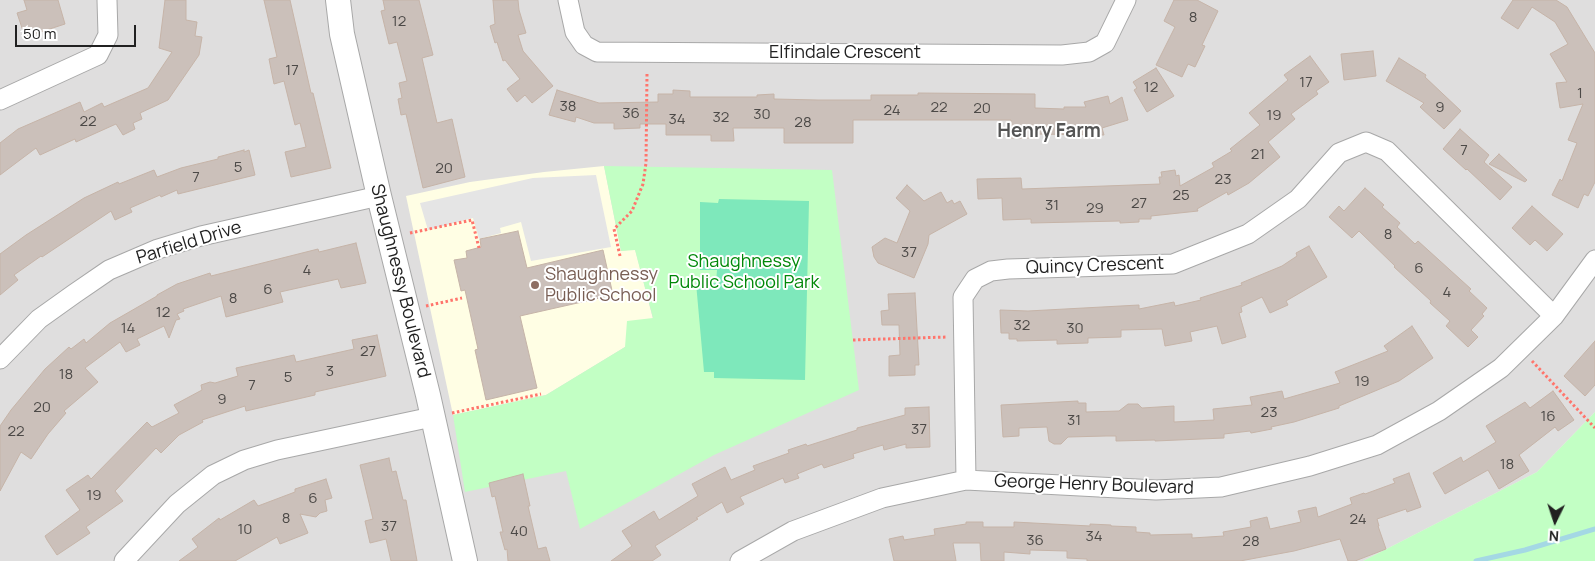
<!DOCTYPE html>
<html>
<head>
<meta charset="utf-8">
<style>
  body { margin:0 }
  #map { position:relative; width:1595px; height:561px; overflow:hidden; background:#f2eee7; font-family:Manrope,sans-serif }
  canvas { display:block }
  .north { position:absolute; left:1530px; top:496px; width:50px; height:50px; -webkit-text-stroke:4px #fff; paint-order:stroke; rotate:184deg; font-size:14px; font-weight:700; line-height:20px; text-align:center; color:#212121 }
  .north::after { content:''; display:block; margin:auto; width:18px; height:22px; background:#212121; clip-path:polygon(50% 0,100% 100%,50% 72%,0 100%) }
  .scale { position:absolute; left:15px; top:25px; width:121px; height:22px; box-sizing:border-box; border:2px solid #212121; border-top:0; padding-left:6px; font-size:15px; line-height:18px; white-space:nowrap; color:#212121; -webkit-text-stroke:4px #fff; paint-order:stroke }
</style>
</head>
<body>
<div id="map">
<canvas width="1595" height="561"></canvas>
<div class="north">N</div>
<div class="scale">50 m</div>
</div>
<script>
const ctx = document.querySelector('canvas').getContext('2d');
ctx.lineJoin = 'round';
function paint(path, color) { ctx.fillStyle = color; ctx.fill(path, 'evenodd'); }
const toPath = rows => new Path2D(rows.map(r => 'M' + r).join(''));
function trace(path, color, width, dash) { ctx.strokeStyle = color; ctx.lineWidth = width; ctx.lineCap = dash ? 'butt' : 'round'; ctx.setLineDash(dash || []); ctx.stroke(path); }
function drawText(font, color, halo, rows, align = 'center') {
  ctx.font = font + ' Manrope,sans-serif'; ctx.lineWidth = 4; ctx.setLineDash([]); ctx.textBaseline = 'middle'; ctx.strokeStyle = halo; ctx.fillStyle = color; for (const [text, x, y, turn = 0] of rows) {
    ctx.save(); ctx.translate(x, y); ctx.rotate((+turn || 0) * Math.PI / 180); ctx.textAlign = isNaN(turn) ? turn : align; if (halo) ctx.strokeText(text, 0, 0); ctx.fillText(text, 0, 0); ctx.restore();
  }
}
const residential = toPath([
  [0,0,1595,0,1595,412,1537,472,1363,561,0,561]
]);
const education = toPath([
  [604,166,621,251,635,249,653,319,625,347,546,395,453,415,406,196,470,182,544,172]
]);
const park = toPath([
  [604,166,832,170,859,390,714,455,580,529,566,471,465,492,453,415,546,395,625,347,627,321,653,318,635,250,621,251],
  [1595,412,1595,561,1363,561,1537,472]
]);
const pitch = toPath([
  [719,199,809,201,805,380,714,378,714,372,704,372,696,283,716,283,717,270,700,270,700,202,718,203]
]);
const parking = toPath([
  [596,175,611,247,531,261,521,222,500,228,501,233,479,239,473,218,428,230,420,203,533,178]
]);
const stream = toPath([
  [1476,561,1525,550,1595,529]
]);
const building = toPath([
  [24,0,58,0,65,24,25,37,17,13,27,10,24,0],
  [165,0,186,0,186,20,197,22,195,36,202,37,199,55,168,100,140,113,142,119,133,123,135,129,123,135,116,124,76,142,75,139,40,155,36,148,0,175,0,143,18,129,80,102,84,112,102,103,104,107,148,88,172,52,159,48,165,0],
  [264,0,290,0,311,93,313,93,331,168,291,177,285,152,306,147,300,123,295,125,284,81,274,84,269,59,277,57,264,0],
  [383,0,419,0,433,55,422,58,437,123,452,119,465,177,423,188,406,114,401,115,398,99,402,98,399,83,407,81,397,42,389,44,381,11,385,10,383,0],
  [493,0,518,0,519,10,526,33,518,35,523,51,553,86,532,103,525,95,517,102,507,89,520,79,505,60,503,61,497,42,495,43,490,26,495,24,493,0],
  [1174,0,1197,0,1218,11,1202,45,1205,46,1195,67,1188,64,1182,77,1156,65,1175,27,1164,21,1174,0],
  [1513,0,1556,0,1567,7,1595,53,1595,182,1588,196,1584,194,1578,208,1552,195,1560,179,1562,181,1577,143,1568,140,1583,104,1560,108,1556,83,1567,82,1550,54,1568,44,1555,22,1532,7,1518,29,1501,18,1513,0],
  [1373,51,1376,76,1344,80,1341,54,1373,51],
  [1310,56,1329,82,1316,91,1318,94,1291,114,1295,119,1268,142,1280,157,1249,183,1228,195,1227,192,1197,209,1198,211,1151,216,1151,219,1139,219,1139,222,1120,223,1120,221,1031,223,1031,219,1003,220,1002,198,978,199,977,179,1021,178,1022,189,1160,184,1159,177,1162,177,1161,172,1175,170,1176,176,1179,175,1180,186,1214,167,1212,163,1232,151,1230,149,1260,125,1249,113,1288,80,1284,75,1310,56],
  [1399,58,1426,75,1425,77,1461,111,1444,129,1420,107,1424,103,1386,81,1399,58],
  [1156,68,1174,96,1147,112,1134,90,1137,88,1133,82,1156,68],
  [557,90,599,103,658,102,658,94,673,94,673,90,690,91,690,97,757,97,757,95,774,94,774,99,818,100,871,100,871,95,918,95,918,93,1035,94,1035,108,1064,109,1064,107,1086,107,1084,102,1108,96,1110,104,1122,97,1128,120,1102,128,1104,135,1035,134,1035,138,1011,138,1011,120,853,120,853,143,784,143,784,128,733,128,734,141,711,141,711,135,666,135,666,124,640,124,640,128,614,129,614,123,594,123,576,117,575,122,549,115,557,90],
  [1460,129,1489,155,1484,162,1512,187,1500,200,1467,169,1466,170,1443,149,1460,129],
  [244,150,244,152,249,150,255,175,178,194,177,190,161,197,160,195,130,208,132,212,115,220,111,211,42,257,41,256,14,275,18,280,0,295,0,254,26,235,84,198,118,182,119,184,154,170,157,177,181,168,218,159,218,157,244,150],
  [1499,154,1527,180,1525,182,1489,164,1499,154],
  [907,185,924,201,941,192,947,203,952,200,954,204,960,201,967,214,929,235,928,244,914,278,878,263,874,257,872,247,885,238,897,243,910,211,896,198,907,185],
  [1365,188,1384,205,1382,207,1400,223,1397,227,1415,244,1418,241,1471,289,1469,291,1487,308,1482,314,1484,316,1471,330,1478,337,1468,347,1446,326,1450,321,1430,303,1431,301,1394,267,1395,266,1359,231,1352,238,1329,217,1339,206,1344,211,1365,188],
  [1532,206,1563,234,1547,251,1535,240,1530,245,1512,228,1532,206],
  [518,231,527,268,603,250,613,295,520,316,537,388,486,400,475,350,478,349,465,290,461,291,454,260,467,258,466,251,481,247,480,239,518,231],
  [356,243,366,283,341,288,338,279,280,292,283,302,226,317,221,296,183,309,184,311,177,314,180,319,176,320,169,338,164,326,137,339,140,345,126,352,120,342,85,368,98,382,64,411,66,413,48,434,31,459,21,452,0,491,0,426,11,410,45,369,69,347,71,349,84,339,86,343,110,323,157,296,157,295,177,284,210,273,211,276,318,249,319,252,356,243],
  [1309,246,1327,277,1286,301,1288,305,1270,313,1262,297,1241,307,1242,312,1239,313,1246,337,1222,344,1217,326,1190,332,1192,341,1165,346,1162,329,1121,330,1121,337,1088,338,1088,343,1057,344,1057,340,1017,341,1017,339,1009,339,1009,333,1001,333,1000,310,1028,311,1139,305,1139,309,1174,302,1175,306,1201,300,1200,298,1242,285,1241,283,1282,266,1297,256,1296,253,1309,246],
  [915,293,919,365,915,365,915,375,889,376,889,356,900,355,899,325,882,325,881,311,889,310,888,294,915,293],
  [1412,326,1433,358,1399,381,1339,406,1339,408,1294,422,1271,427,1272,429,1251,433,1250,431,1224,434,1224,438,1155,441,1155,440,1116,441,1116,436,1106,436,1068,437,1061,444,1054,444,1049,441,1047,427,1019,428,1019,436,1003,437,1001,405,1078,401,1078,403,1086,403,1086,412,1119,411,1128,404,1138,404,1142,408,1174,406,1174,422,1214,420,1213,409,1252,405,1250,397,1282,391,1284,399,1340,383,1335,372,1388,351,1384,346,1412,326],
  [377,335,386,376,315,392,315,395,246,411,245,406,202,420,203,422,179,435,161,453,156,448,115,491,123,501,86,527,90,533,57,555,47,540,45,536,80,510,66,490,88,475,91,479,147,422,152,427,179,413,174,405,202,390,201,385,210,382,215,383,238,376,236,368,294,355,296,362,354,349,352,340,377,335],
  [1595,341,1595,385,1585,396,1564,376,1595,341],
  [1553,391,1574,420,1558,431,1555,427,1519,455,1529,471,1499,489,1488,470,1445,494,1433,473,1461,457,1463,462,1496,442,1486,426,1525,402,1530,408,1553,391],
  [929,407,930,447,906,448,906,444,884,450,883,445,853,454,854,458,824,468,822,464,797,474,799,478,785,483,783,478,740,497,744,504,727,513,722,502,696,518,698,519,655,546,661,555,652,561,611,561,632,546,622,531,654,511,659,520,698,496,692,484,725,467,731,480,755,470,753,466,789,453,788,450,806,444,807,446,857,430,857,428,905,415,905,408,929,407],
  [389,458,392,472,396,471,403,500,406,500,417,561,391,561,386,539,370,543,365,521,373,519,360,465,389,458],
  [1409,473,1421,507,1407,512,1406,509,1377,519,1379,526,1378,526,1386,549,1355,561,1348,561,1340,539,1294,551,1240,561,1087,561,1087,559,1067,558,1067,551,1030,550,1030,554,1004,552,1004,561,981,561,980,543,953,543,956,561,894,561,889,539,903,536,904,540,935,535,934,529,966,524,966,522,983,522,983,527,1014,527,1014,522,1090,526,1090,524,1111,525,1111,526,1136,527,1136,532,1150,533,1150,535,1192,534,1192,538,1224,536,1223,532,1251,527,1250,521,1267,517,1270,529,1301,522,1298,511,1316,507,1318,517,1352,504,1350,498,1364,493,1365,494,1395,483,1393,479,1409,473],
  [523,474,530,506,528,506,538,549,546,547,550,561,508,561,507,549,505,550,500,532,503,532,495,496,492,497,489,483,523,474],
  [326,479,332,498,325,500,327,511,320,513,316,517,300,514,308,533,280,544,277,537,235,561,179,561,198,547,192,539,219,518,220,520,254,500,258,506,295,492,295,489,326,479]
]);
const path = toPath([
  [410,233,472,220,479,248],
  [620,256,614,229,632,211,643,184,646,163,647,73],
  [426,306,462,298],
  [853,340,947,337],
  [1532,361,1595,428],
  [452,413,541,394]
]);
const minor = toPath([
  [568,0,575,32,584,45,597,52,1062,55,1089,52,1105,43,1126,0],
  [0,100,98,55,108,35,107,0],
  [0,359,39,319,74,294,109,270,158,249,201,236,379,196],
  [966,480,963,297,975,279,991,271,1008,269,1173,264,1248,234,1298,199,1339,153,1366,142,1387,151,1554,316],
  [124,561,177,504,213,475,244,460,277,450,432,417],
  [740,561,793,531,882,498,966,480,1156,490,1221,487,1310,466,1377,445,1439,411,1501,368,1554,316,1595,260]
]);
const tertiary = toPath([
  [338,0,342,34,379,196,428,395,465,561]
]);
const markers = [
  [535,285,5,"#8d6e63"]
];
const numberNames = [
  ["8",1193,18],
  ["12",399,22],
  ["17",292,71],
  ["17",1306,83],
  ["12",1151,88],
  ["1",1580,94],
  ["38",568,107],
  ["22",939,108],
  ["9",1440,108],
  ["20",982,109],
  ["24",892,111],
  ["36",631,114],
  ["30",762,115],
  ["19",1274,116],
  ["32",721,118],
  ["34",677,120],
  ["22",88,122],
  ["28",803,123],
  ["7",1464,151],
  ["21",1258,155],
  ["5",238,168],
  ["20",444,169],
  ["7",196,178],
  ["23",1223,180],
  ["25",1181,196],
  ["27",1139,204],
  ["31",1052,206],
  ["29",1095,209],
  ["8",1388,235],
  ["37",909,253],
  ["6",1419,269],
  ["4",307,271],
  ["6",268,290],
  ["4",1447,293],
  ["8",233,299],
  ["12",163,313],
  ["32",1022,326],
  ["14",128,329],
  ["30",1075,329],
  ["27",368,352],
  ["3",330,372],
  ["18",66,375],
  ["5",288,378],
  ["19",1362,382],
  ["7",252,386],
  ["9",222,400],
  ["20",42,408],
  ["23",1269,413],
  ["16",1548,417],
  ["31",1074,421],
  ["37",919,430],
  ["22",16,432],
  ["18",1507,465],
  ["19",94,496],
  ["6",313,499],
  ["8",286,519],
  ["24",1358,520],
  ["37",389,527],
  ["10",245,530],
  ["40",519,532],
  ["34",1094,537],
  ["36",1035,541],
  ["28",1251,542]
];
const streetNames = [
  ["Elfindale Crescent",845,53],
  ["Parfield Drive",189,243,-17],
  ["Quincy Crescent",1095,266,-2],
  ["Shaughnessy Boulevard",400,281,76],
  ["George Henry Boulevard",1094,485,2]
];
const parkNames = [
  ["Shaughnessy",744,262],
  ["Public School Park",744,283]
];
const educationNames = [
  ["Shaughnessy",545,275],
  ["Public School",545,296]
];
const neighbourhoodNames = [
  ["Henry Farm",1049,132]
];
paint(residential, '#dfdede');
paint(education, '#fffee4');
paint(park, '#c2ffc4');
paint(pitch, '#7ee8bb');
paint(parking, '#e5e5e5');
trace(stream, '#a4d8e4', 5);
paint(building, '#cbc0ba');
trace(building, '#c6b4a8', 1);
trace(minor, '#a8a8a8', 21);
trace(tertiary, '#a8a8a8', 26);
trace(path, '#ff756c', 3, [2.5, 2.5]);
trace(minor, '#fff', 19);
trace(tertiary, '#fff', 24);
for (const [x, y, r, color] of markers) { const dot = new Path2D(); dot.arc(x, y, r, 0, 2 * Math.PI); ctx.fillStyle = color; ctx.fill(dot); trace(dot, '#fff', 2); }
drawText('15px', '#4c4947', null, numberNames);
drawText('18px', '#212121', '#fff', streetNames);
drawText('18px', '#018808', '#fff', parkNames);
drawText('18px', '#785e54', '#fff', educationNames, 'left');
drawText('bold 19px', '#545454', '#fff', neighbourhoodNames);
</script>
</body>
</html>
